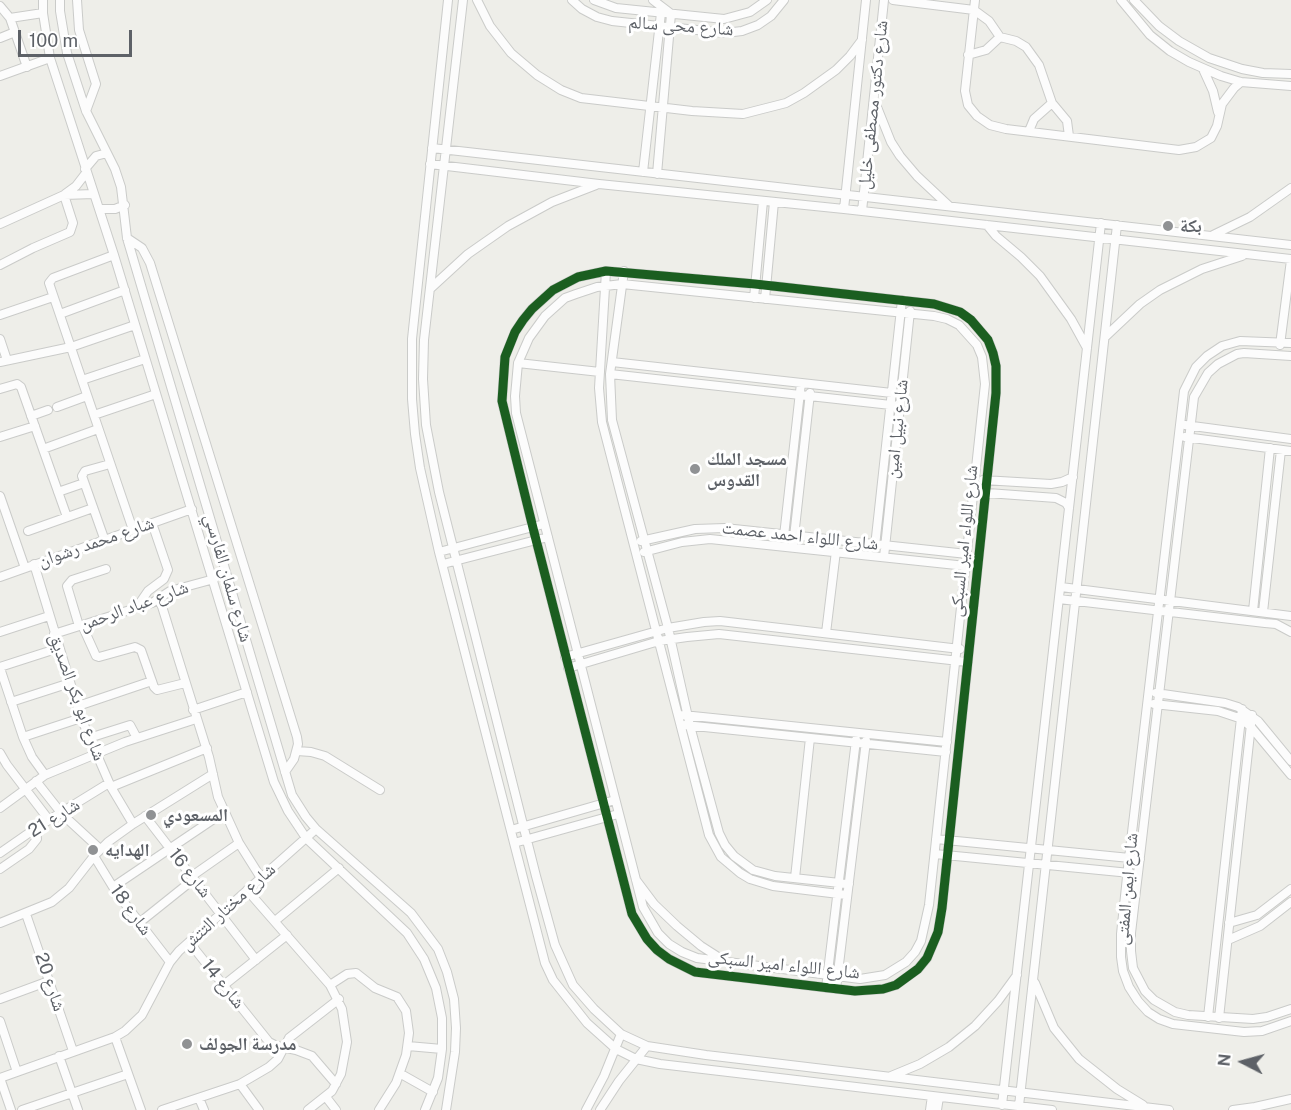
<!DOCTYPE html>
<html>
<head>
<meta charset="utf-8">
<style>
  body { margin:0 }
  #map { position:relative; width:1291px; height:1110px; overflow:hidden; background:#eeeee9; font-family:"Public Sans",sans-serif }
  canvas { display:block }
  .north { position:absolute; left:1213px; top:1032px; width:60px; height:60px; -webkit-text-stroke:4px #fff; paint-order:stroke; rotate:276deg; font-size:16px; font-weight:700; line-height:24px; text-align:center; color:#5d6167 }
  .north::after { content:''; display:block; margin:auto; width:21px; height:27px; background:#5d6167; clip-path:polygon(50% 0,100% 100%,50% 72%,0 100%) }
  .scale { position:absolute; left:18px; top:30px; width:114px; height:27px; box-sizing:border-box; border:3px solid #5d6167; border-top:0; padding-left:8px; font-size:18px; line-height:21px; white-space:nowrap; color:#5d6167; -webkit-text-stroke:4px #fff; paint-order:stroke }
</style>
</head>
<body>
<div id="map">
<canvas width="1291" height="1110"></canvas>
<div class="north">N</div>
<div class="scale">100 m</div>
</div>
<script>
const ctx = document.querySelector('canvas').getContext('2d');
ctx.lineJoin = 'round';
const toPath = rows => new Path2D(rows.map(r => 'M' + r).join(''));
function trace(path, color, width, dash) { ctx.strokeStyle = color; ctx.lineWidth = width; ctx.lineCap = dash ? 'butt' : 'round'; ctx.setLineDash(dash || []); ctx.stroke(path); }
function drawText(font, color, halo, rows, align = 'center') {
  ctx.font = font + ' "Public Sans","Noto Naskh Arabic",sans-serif'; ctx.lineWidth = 6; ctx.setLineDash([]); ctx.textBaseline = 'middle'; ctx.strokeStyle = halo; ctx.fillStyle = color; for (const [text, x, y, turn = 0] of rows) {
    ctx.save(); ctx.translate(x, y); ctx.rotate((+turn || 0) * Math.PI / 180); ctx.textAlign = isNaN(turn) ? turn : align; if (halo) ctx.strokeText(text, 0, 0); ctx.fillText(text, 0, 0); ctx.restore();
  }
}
const minor = toPath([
  [43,0,43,13,50,58,114,255,274,782,288,811,306,838,407,933,424,959,436,988,442,1018,442,1049,438,1078,425,1110],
  [60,0,60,11,67,53,86,111,115,169,121,187,127,238,292,795,306,817,316,829,411,913,438,949,447,972,454,999,456,1028,455,1052,446,1110],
  [77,0,79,30,96,84,86,111],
  [448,0,412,339,412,399,415,434,420,468,439,552,545,963,553,980,587,1023,616,1049,636,1059,660,1064,1052,1110],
  [463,0,424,340,423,379,426,425,439,492,536,876,555,945,573,985,594,1009,621,1034,647,1046,706,1055,1169,1110],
  [477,0,490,26,511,53,537,75,561,90,581,98,692,111,743,114,786,103,804,93,836,70,850,56,862,40],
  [572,0,582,9,597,17,612,21,725,33,742,31,758,25,771,16,784,0],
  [594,0,616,8,724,19,750,12,767,0],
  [653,0,670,13],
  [893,0,974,10,989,21,1000,37,1016,41,1026,47,1039,65,1052,103,1067,121,1069,136],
  [975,0,965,91,968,105,977,116,990,125,1006,129,1179,150,1196,147,1211,138,1217,126,1222,104,1234,88,1241,82],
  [1121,0,1150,35,1170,51,1189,62,1221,76,1241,82,1291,86],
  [1134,0,1159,26,1179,41,1209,58,1242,69,1263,73,1291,74],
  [0,6,10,18,27,67],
  [10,18,43,13],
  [0,38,15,32],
  [968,55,986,50,1000,37],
  [1203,69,1213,91,1218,112],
  [0,76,50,58],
  [875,102,891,142,900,156,917,176,949,206],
  [1029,131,1034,119,1052,103],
  [432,148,1291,245],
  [430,164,599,184,844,209,1291,259],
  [85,169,96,156,107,153],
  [643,172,661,13],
  [657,174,671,14],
  [65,194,76,186,86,173],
  [100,209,115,209,125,205],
  [844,209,866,0],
  [862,211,884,0],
  [0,224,64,195,94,194],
  [987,225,996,236,1021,257,1040,276,1071,319,1087,348],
  [1213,235,1250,217,1291,188],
  [127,238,142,248,150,263,297,737,298,744,294,759,285,772],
  [114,255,53,278,49,283,133,530],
  [0,265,33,248,70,232,73,223,64,195],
  [606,271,755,284,934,304,960,312,971,320,988,340,993,353,996,366,996,393,942,908,938,932,927,958,918,969,896,985,883,989,855,991,695,972,669,959,657,950,647,939,632,914,533,528,502,401,505,357,515,332,523,320,532,309,553,290,578,277,606,271],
  [606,271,599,388,602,422,709,835,721,857,740,873,750,879,773,886,847,895],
  [624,271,610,374,612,420,668,628,690,726,719,833,725,845,734,856,753,870,775,876,849,884],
  [622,284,934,316,947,319,959,325,977,345,982,357,985,384,929,905,921,941,915,952,906,962,885,975,860,979,697,958,682,952,669,944,658,933,643,907,516,413,515,396,518,363,529,338,545,316,565,298,576,294,597,287,622,284],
  [431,288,468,254,508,226,552,202,596,185],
  [754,298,763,201],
  [765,299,774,202],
  [60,314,125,290],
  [0,315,53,297],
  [1106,336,1140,304,1160,290,1202,269,1242,256],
  [0,339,7,360],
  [1291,343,1240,341,1222,346,1207,356,1196,367,1184,391,1129,858,1121,934,1121,957,1123,971,1129,987,1138,1001,1148,1012,1159,1019,1173,1024,1244,1032,1262,1031,1291,1021],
  [1280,345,1291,260],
  [1291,356,1244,353,1237,354,1218,364,1208,373,1194,397,1131,933,1131,951,1133,968,1145,991,1154,1000,1175,1012,1188,1015,1253,1019,1267,1017,1291,1009],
  [0,362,71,347,135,325],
  [612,362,901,394],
  [518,363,600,372],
  [610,374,900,406],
  [82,380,145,359],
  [0,389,17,384,21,387,67,517],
  [57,407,87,396],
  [94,415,156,394],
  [31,416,48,410],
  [1185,425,1291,439],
  [0,437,35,426],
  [1185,437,1291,451],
  [43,449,98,429],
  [983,480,1051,484,1062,482,1073,477],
  [58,492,84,483],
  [974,492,1056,498,1066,503,1069,508],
  [0,496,25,568],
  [28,531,93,508],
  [784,536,801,383],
  [105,541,82,476,85,471,110,464],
  [641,541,695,529,725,528,967,554],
  [793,546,810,393],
  [875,546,902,300],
  [439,552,544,524],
  [644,552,682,542,710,539,966,566],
  [884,557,910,311],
  [34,564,81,718,111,787,133,824],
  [443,564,548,537],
  [0,577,192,509],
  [1061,587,1291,616],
  [1059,599,1265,623,1276,624,1291,632],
  [160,600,209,757,218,797,239,843,261,878],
  [137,607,148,591,164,579,168,570,152,523],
  [1253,611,1270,448],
  [1263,612,1281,450],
  [82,625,96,656,99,657,135,647,141,650,154,687,157,690,185,683],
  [79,626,67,586,72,580,106,569],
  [0,632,49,616],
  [826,633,836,551],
  [54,634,152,603,170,591,214,579],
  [565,657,668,628,704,622,720,621,960,649],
  [0,667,59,648],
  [0,668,23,737,32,757,45,775],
  [568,668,659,641,687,637,719,634,968,662],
  [1156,693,1225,703,1238,707,1258,721,1291,761],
  [11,702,70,683],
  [1154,704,1218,711,1242,719,1251,727,1291,775],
  [78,706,152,681],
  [193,710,247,692],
  [683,715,947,742],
  [685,725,946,752],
  [23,737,81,718],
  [89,738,130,725,137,738],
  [297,751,311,752,325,756,380,790],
  [0,753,7,765,49,820],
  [36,781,62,814,100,849],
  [111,787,207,748],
  [0,808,45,775,125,742,196,719],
  [145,816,256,960],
  [511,830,615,800],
  [936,839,1140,859],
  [514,843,618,814],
  [0,853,36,828,109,783],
  [935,854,1130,873],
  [94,856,116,892,170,962],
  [0,869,29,849,37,839,36,828],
  [192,876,239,843],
  [795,878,810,738],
  [636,880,654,904,677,926,701,946,726,962],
  [113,887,224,812],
  [247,890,330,985,342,1009,347,1042,341,1074,332,1091,308,1110],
  [26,914,73,1051],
  [275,921,339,868],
  [0,923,52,902,69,888,94,856,108,842,133,824,213,774],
  [139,923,194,879],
  [1229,923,1257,915,1291,889],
  [1228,940,1260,926,1291,902],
  [189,942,269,1042,277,1046,296,1050,312,1056,336,1084],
  [1035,983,1054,1028,1079,1059,1117,1089,1143,1105],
  [224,985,287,935],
  [330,985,347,974,356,973,375,988,397,997,406,1011,409,1033,406,1055,396,1083,379,1110],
  [826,988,856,740],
  [836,989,866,741],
  [0,999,49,981],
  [1208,1017,1242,709],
  [1219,1018,1252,715],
  [0,1021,17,1072],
  [115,1037,141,1110],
  [408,1046,442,1049],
  [59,1056,78,1110],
  [401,1074,433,1092],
  [891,1076,920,1064,949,1047,975,1026,998,1001,1017,975],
  [0,1078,115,1037,125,1031,142,1015,170,962,179,951,316,829],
  [0,1078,11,1110],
  [240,1084,259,1110],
  [326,1097,336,1110],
  [199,1098,204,1110],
  [1002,1105,1101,223],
  [1019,1106,1117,225],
  [22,1110,128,1074],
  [162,1110,240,1084,269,1067,278,1059,289,1038,339,999],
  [586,1110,604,1076,621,1034],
  [600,1110,619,1081,647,1046],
  [930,1110,932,1096],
  [937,1110,939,1097],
  [1233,1110,1255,1107,1291,1099]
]);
const cycleway = toPath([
  [606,271,755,284,934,304,960,312,971,320,988,340,993,353,996,366,996,393,942,908,938,932,927,958,918,969,896,985,883,989,855,991,695,972,669,959,657,950,647,939,632,914,533,528,502,401,505,357,515,332,523,320,532,309,553,290,578,277,606,271]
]);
const markers = [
  [1168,226,6,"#909294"],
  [695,469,6,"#909294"],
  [151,815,6,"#909294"],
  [93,850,6,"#909294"],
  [187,1044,6,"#909294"]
];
const streetNames = [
  ["شارع محى سالم",681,26,4],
  ["شارع دكتور مصطفى خليل",873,105,-84],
  ["شارع نبيل امين",897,429,-84],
  ["شارع اللواء احمد عصمت",800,536,6],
  ["شارع اللواء امير السبكى",964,541,-84],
  ["شارع محمد رشوان",96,542,-19],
  ["شارع سلمان الفارسي",228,578,74],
  ["شارع عباد الرحمن",134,606,-20],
  ["شارع ابو بكر الصديق",77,697,70],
  ["شارع 21",54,818,-32],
  ["شارع 16",190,873,52],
  ["شارع ايمن المفتى",1127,889,-85],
  ["شارع مختار التتش",228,907,-42],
  ["شارع 18",131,910,54],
  ["شارع اللواء امير السبكى",784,965,6],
  ["شارع 20",50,982,71],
  ["شارع 14",223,984,51]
];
const poiNames = [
  ["بكة",1180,226],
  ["مسجد الملك",707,459],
  ["القدوس",707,480],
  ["المسعودي",163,815],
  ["الهدايه",105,850],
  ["مدرسة الجولف",199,1044]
];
trace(minor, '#cacbc9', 10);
trace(minor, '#fcfcfc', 8);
trace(cycleway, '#1b5e20', 9);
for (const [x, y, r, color] of markers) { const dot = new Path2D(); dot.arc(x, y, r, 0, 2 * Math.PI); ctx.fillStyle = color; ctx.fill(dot); trace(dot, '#fff', 2); }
drawText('18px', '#5d6167', '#fff', streetNames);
drawText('bold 18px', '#5d6167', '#fff', poiNames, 'left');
</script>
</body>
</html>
